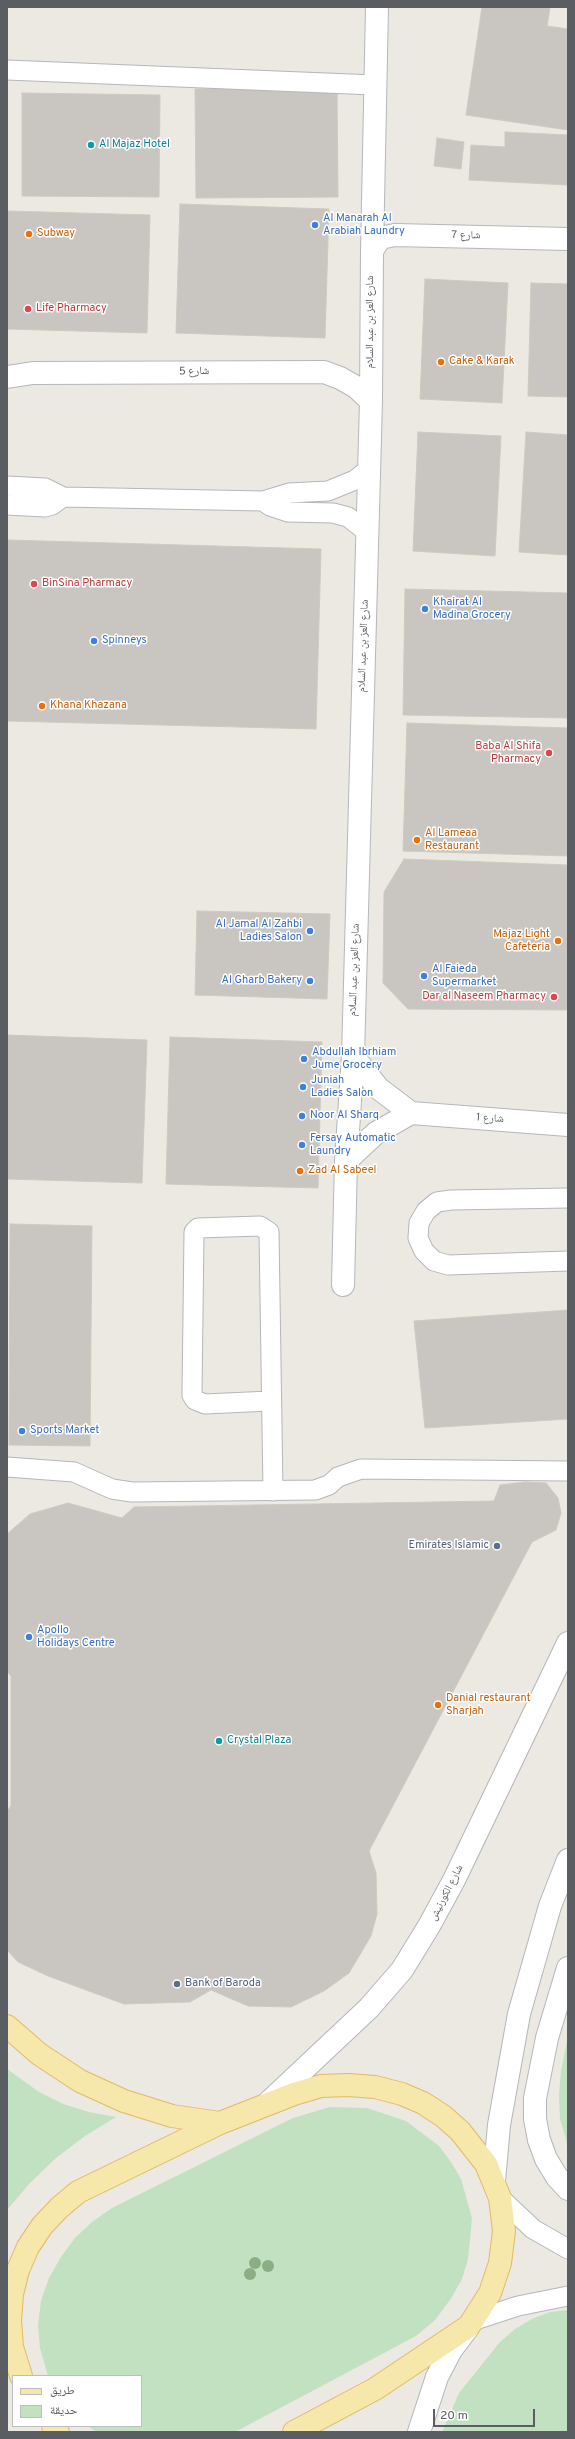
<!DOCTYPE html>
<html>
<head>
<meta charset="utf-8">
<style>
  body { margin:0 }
  #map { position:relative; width:575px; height:2439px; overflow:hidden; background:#ebe9e1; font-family:Overpass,"Noto Naskh Arabic",sans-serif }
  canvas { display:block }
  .frame { position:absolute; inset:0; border:8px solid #5a5d61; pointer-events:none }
  .legend { position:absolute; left:12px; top:2375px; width:130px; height:52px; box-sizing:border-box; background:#fff; border:1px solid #bdbec0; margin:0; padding:5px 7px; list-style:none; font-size:12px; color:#5a5d61 }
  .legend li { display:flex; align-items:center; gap:8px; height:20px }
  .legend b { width:20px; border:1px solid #bdbec0 }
  .scale { position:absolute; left:433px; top:2409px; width:102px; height:18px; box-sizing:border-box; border:2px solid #5a5d61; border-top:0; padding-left:5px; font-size:12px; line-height:14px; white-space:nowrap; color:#5a5d61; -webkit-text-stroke:3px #fff; paint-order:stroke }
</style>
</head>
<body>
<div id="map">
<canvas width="575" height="2439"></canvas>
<div class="frame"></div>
<ul class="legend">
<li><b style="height:5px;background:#f6e7ab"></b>طريق</li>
<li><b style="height:11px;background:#c1e1c0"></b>حديقة</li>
</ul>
<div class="scale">20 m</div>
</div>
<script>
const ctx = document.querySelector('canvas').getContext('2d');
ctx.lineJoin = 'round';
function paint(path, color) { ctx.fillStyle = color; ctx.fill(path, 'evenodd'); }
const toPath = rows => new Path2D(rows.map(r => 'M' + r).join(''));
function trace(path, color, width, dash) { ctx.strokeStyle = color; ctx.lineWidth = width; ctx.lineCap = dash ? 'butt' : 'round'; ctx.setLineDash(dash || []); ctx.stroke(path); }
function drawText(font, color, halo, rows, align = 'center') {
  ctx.font = font + ' Overpass,"Noto Naskh Arabic",sans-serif'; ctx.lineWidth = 3; ctx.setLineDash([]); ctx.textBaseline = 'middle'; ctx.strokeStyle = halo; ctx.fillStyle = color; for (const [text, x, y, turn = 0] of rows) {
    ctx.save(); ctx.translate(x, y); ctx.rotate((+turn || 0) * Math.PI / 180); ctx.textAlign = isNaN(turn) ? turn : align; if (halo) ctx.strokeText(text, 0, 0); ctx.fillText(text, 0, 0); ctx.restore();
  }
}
const green = toPath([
  [568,2036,568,2146,560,2119,559,2095,561,2071],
  [7,2069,39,2092,63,2104,89,2112,116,2117,85,2136,56,2158,30,2183,7,2210],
  [330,2107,367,2108,406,2121,439,2146,451,2162,461,2179,472,2218,468,2259,462,2279,450,2300,435,2320,416,2336,235,2432,96,2432,88,2426,141,2426,141,2376,48,2376,40,2348,38,2325,41,2301,49,2278,61,2257,75,2238,92,2222,112,2208,293,2118],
  [568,2310,568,2432,442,2432,459,2393,500,2342,515,2329,532,2319,550,2312]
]);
const building = toPath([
  [482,7,550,8,547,26,568,29,568,130,466,115,482,7],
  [337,88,338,197,196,198,195,89,337,88],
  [22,93,160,95,159,197,22,196,22,93],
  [505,132,568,135,568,185,469,180,471,145,505,147,505,132],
  [437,138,464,142,461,169,434,166,437,138],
  [180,204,329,209,325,338,176,333,180,204],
  [7,211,150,215,147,333,7,329,7,211],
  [425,279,508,283,502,403,420,399,425,279],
  [531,283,568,284,568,397,528,396,531,283],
  [418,432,501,436,495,556,413,551,418,432],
  [526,432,568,435,568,555,519,552,526,432],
  [8,540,321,549,316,729,7,721,8,540],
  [405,589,568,593,568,718,403,715,405,589],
  [407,723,568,728,568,856,403,851,407,723],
  [404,859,568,865,568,1010,408,1009,383,983,384,892,404,859],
  [197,911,330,914,327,999,195,995,197,911],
  [7,1035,147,1040,142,1183,7,1179,7,1035],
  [170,1037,322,1042,318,1188,166,1184,170,1037],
  [10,1224,92,1226,90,1446,9,1445,10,1224],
  [568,1310,568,1419,425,1428,414,1321,568,1310],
  [525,1482,546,1483,558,1498,561,1513,556,1530,532,1542,369,1851,376,1873,377,1914,371,1936,349,1973,324,1991,291,2007,248,2006,211,1990,190,2002,124,2004,48,1976,18,1962,7,1950,7,1811,11,1806,11,1676,7,1671,7,1534,30,1514,68,1503,122,1518,134,1507,494,1501,500,1485,525,1482]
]);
const service = toPath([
  [7,70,375,85],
  [7,486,45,488,63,497,263,501,289,493,328,491,355,480,369,469],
  [263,501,270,506,288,512,333,513,348,517,367,532],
  [7,505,45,507,52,505,63,497],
  [568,1198,451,1200,437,1202,426,1211,419,1223,418,1238,424,1251,434,1261,448,1265,568,1261],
  [270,1401,205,1404,195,1400,192,1395,194,1232,198,1228,260,1226,269,1232,273,1491],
  [7,1467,74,1472,112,1489,132,1492,315,1490,329,1485,338,1477,361,1469,568,1471],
  [500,2198,533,2229,568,2249],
  [472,2321,518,2306,568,2296]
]);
const minor = toPath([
  [372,251,380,238,395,235,568,239],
  [7,377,33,373,324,372,340,378,356,387,371,401],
  [353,1056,378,1088,411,1113,568,1125],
  [346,1161,376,1133,411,1113],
  [343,1285,346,1161,353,1056,371,401,372,251,377,7]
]);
const secondary = toPath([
  [568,1968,547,2038,535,2098,535,2119,539,2140,546,2159,557,2177,568,2189],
  [269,2102,369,2008,402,1970,429,1926,454,1880,568,1643],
  [494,2181,499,2125,519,2014,550,1906,568,1860],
  [419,2432,437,2377,451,2350,467,2329]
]);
const primary = toPath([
  [7,2026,39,2054,80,2081,124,2101,172,2116,220,2123],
  [21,2376,12,2347,10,2321,12,2294,18,2270,28,2247,42,2226,59,2208,78,2192,220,2123,294,2094,321,2086,348,2085,375,2087,402,2094,423,2103,443,2116,460,2131,486,2164,500,2198,504,2231,500,2263,490,2293,469,2326,375,2389,294,2432],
  [53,2426,58,2432]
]);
const trees = [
  [255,2263],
  [268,2266],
  [250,2274]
];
const markers = [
  [91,145,4,"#0f9aa8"],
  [315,225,4,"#3f7fe0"],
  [29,234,4,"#e8710a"],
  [28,309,4,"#e0444e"],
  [441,362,4,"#e8710a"],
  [34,584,4,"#e0444e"],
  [425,609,4,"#3f7fe0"],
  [94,641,4,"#3f7fe0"],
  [42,706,4,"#e8710a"],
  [549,753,4,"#e0444e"],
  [417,840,4,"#e8710a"],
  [310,931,4,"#3f7fe0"],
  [558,941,4,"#e8710a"],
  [424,976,4,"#3f7fe0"],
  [310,981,4,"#3f7fe0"],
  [554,997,4,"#e0444e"],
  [304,1059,4,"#3f7fe0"],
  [303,1087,4,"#3f7fe0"],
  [302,1116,4,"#3f7fe0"],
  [302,1145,4,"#3f7fe0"],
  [300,1171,4,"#e8710a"],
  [22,1431,4,"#3f7fe0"],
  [497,1546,4,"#5c6f8a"],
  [29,1637,4,"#3f7fe0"],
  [438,1705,4,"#e8710a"],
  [219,1741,4,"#0f9aa8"],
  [177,1984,4,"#5c6f8a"]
];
const cultureNames = [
  ["Al Majaz Hotel",99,145],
  ["Crystal Plaza",227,1741]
];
const shopNames = [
  ["Al Manarah Al",323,219],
  ["Arabiah Laundry",323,232],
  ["Khairat Al",433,603],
  ["Madina Grocery",433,616],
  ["Spinneys",102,641],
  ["Al Jamal Al Zahbi",302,925,"right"],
  ["Ladies Salon",302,938,"right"],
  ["Al Faieda",432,970],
  ["Supermarket",432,983],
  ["Al Gharb Bakery",302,981,"right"],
  ["Abdullah Ibrhiam",312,1053],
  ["Jume Grocery",312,1066],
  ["Juniah",311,1081],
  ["Ladies Salon",311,1094],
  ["Noor Al Sharq",310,1116],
  ["Fersay Automatic",310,1139],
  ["Laundry",310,1152],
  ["Sports Market",30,1431],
  ["Apollo",37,1631],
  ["Holidays Centre",37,1644]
];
const foodNames = [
  ["Subway",37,234],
  ["Cake & Karak",449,362],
  ["Khana Khazana",50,706],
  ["Al Lameaa",425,834],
  ["Restaurant",425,847],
  ["Majaz Light",550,935,"right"],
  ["Cafeteria",550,948,"right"],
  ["Zad Al Sabeel",308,1171],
  ["Danial restaurant",446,1699],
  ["Sharjah",446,1712]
];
const streetNames = [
  ["شارع 7",466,236,1],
  ["شارع العز بن عبد السلام",371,322,-90],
  ["شارع 5",194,372,-1],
  ["شارع العز بن عبد السلام",364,646,-88],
  ["شارع العز بن عبد السلام",355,970,-88],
  ["شارع 1",490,1119,4],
  ["شارع الكورنيش",447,1893,-63]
];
const healthNames = [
  ["Life Pharmacy",36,309],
  ["BinSina Pharmacy",42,584],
  ["Baba Al Shifa",541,747,"right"],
  ["Pharmacy",541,760,"right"],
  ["Dar al Naseem Pharmacy",546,997,"right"]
];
const serviceNames = [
  ["Emirates Islamic",489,1546],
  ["Bank of Baroda",185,1984,"left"]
];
paint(green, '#c1e1c0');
paint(building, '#c9c5c0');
trace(building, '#cfcac0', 1);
trace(service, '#b4b7bb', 21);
trace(minor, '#b4b7bb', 24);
trace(secondary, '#b3b6ba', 24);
trace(primary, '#e2ba64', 24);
trace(service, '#fff', 19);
trace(minor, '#fff', 22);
trace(secondary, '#fff', 22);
trace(primary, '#f6e7ab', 22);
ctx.fillStyle = '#8bae87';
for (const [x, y] of trees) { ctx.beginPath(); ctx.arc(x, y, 6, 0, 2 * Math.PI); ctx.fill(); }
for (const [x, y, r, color] of markers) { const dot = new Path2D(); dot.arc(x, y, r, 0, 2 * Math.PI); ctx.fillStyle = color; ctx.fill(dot); trace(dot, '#fff', 1.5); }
drawText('11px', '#0d838f', '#fff', cultureNames, 'left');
drawText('11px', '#366cbe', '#fff', shopNames, 'left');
drawText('11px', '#c56008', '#fff', foodNames, 'left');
drawText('11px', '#5a5d61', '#fff', streetNames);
drawText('11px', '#be3a42', '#fff', healthNames, 'left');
drawText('11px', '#4e5e75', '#fff', serviceNames, 'right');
</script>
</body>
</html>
